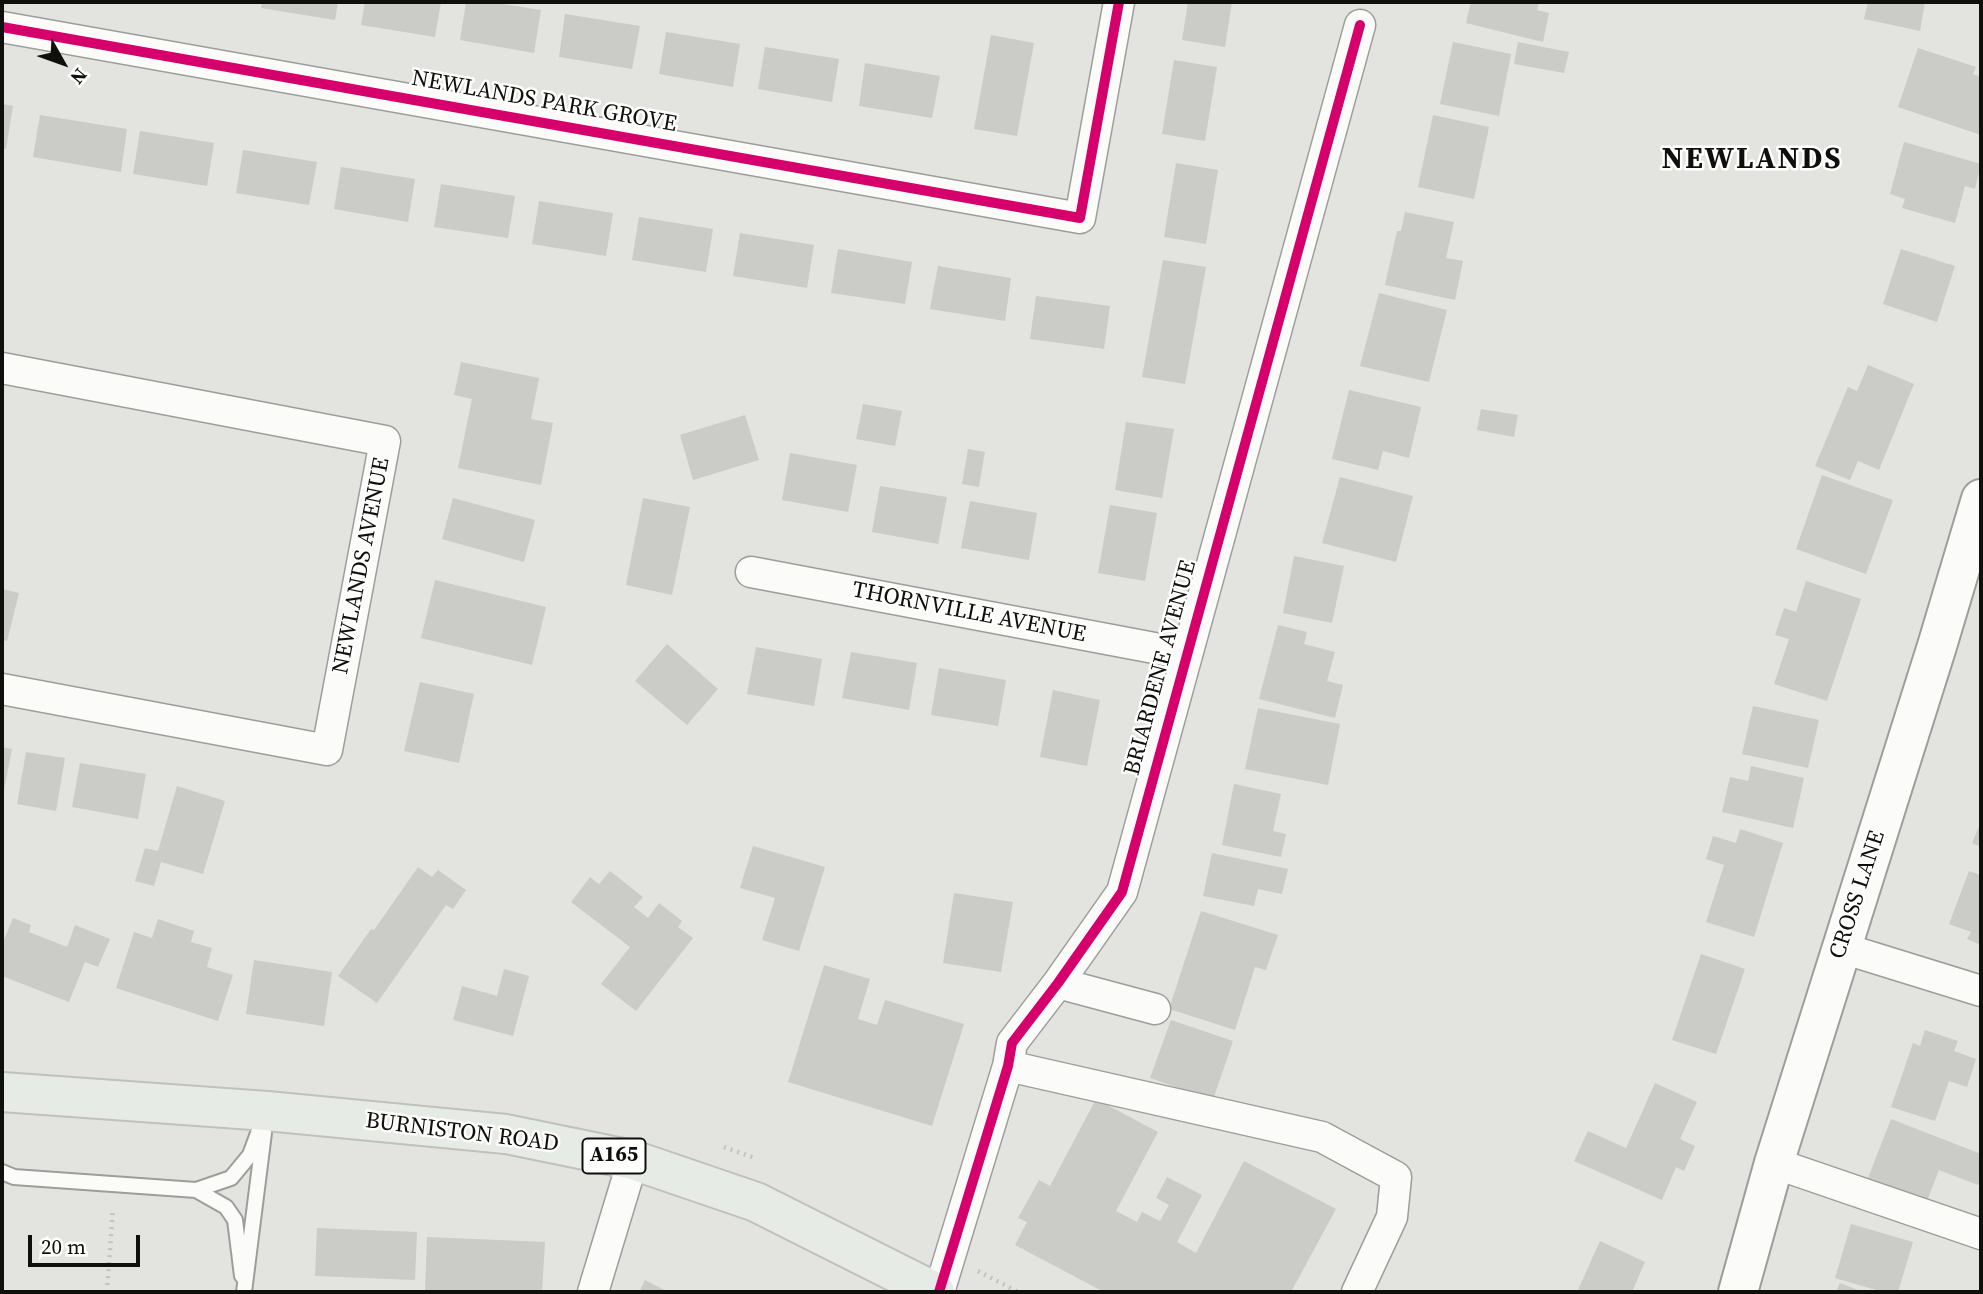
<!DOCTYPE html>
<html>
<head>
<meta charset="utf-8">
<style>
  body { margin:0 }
  #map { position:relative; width:1983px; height:1294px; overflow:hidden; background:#e3e3df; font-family:"Source Serif 4",serif }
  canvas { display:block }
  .frame { position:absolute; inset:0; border:4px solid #0f0f0c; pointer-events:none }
  .north { position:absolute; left:28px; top:28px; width:70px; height:70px; -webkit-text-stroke:5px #fff; paint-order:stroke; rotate:130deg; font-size:19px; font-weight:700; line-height:28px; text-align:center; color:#0f0f0c }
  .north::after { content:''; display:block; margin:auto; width:24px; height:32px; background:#0f0f0c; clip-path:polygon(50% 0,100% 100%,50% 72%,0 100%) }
  .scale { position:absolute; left:28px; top:1235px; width:112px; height:32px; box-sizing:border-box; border:4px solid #0f0f0c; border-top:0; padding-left:9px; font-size:21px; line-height:24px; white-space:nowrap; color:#0f0f0c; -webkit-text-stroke:5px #fff; paint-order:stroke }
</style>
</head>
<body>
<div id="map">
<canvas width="1983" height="1294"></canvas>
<div class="frame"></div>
<div class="north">N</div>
<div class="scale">20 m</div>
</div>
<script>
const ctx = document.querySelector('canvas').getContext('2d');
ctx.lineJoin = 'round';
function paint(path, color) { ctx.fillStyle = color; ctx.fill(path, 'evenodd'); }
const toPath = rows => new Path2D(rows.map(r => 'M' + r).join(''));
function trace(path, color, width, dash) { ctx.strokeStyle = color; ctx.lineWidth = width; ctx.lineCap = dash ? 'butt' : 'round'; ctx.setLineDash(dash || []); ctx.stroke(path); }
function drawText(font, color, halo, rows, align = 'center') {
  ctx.font = font + ' "Source Serif 4",serif'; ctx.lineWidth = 5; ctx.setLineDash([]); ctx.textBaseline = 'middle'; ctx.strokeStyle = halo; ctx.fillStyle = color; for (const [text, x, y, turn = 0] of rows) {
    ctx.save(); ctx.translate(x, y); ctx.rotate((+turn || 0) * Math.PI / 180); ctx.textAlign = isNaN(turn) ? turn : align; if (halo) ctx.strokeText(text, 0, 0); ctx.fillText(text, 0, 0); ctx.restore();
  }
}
const building = toPath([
  [262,2,338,2,335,20,261,8],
  [365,2,441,2,435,37,361,25],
  [466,2,490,2,541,10,534,53,460,40],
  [1188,2,1232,2,1225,47,1182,40],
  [1471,2,1539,2,1537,10,1549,13,1543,42,1466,23],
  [1868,2,1925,2,1920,31,1864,19],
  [565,14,640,26,632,69,559,57],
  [666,32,740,44,733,87,659,74],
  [991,35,1034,43,1017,136,974,129],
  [1453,42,1511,54,1499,116,1440,104],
  [1518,42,1569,52,1564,73,1514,64],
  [765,47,839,59,832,102,758,89],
  [1918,48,1976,67,1973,74,1981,77,1981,135,1898,107],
  [1174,60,1217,67,1205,141,1162,134],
  [865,63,940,76,932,118,859,106],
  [2,104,13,106,6,149,2,149],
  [40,115,127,129,121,172,33,157],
  [1433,115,1489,127,1474,199,1418,187],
  [140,131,214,143,207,186,133,174],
  [1904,142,1981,164,1975,189,1965,186,1955,223,1902,208,1905,199,1890,194],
  [243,150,317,162,309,205,236,193],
  [1176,163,1218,170,1206,244,1164,237],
  [341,167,415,179,408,222,334,209],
  [441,184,515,196,508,238,434,227],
  [539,201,613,213,606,256,532,244],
  [1405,212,1454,222,1446,258,1463,261,1455,300,1385,285,1397,231,1401,231],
  [639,217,713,229,706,272,632,260],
  [740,233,814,245,807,288,733,276],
  [838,249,912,262,905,304,831,293],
  [1901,249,1955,266,1937,322,1883,304],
  [1163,260,1206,267,1185,384,1142,377],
  [938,266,1011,278,1005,321,930,309],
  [1379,293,1447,310,1429,382,1360,366],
  [1036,296,1110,306,1104,349,1030,339],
  [461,362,539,378,531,419,553,423,541,485,458,468,472,399,454,395],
  [1868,365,1914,384,1879,470,1858,461,1850,480,1815,466,1848,387,1857,391],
  [1349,390,1421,407,1409,458,1383,451,1378,470,1332,459],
  [863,404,902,411,895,446,856,439],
  [1481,409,1518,415,1514,437,1477,430],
  [745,415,759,460,693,480,680,435],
  [1126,422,1174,429,1162,498,1115,490],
  [968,449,985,452,979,487,962,484],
  [790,453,857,465,848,512,782,500],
  [1822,475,1893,500,1866,574,1796,549],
  [1340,477,1413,496,1396,562,1322,543],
  [880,486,947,497,938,544,872,532],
  [453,498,535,520,524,562,442,539],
  [643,498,690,507,672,595,626,585],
  [970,501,1037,513,1029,560,961,548],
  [1110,505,1157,513,1145,581,1098,573],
  [1294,556,1344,566,1332,623,1283,613],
  [435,580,546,607,532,665,421,638],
  [1806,581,1861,599,1827,701,1774,684,1789,639,1775,635,1784,608,1796,612],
  [2,589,19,593,7,641,2,640],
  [1278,625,1307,632,1304,644,1335,652,1327,681,1343,685,1335,718,1259,699],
  [667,644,718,689,687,725,635,681],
  [756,647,822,659,814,706,747,694],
  [851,652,917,663,909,710,842,698],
  [939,668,1006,680,998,726,931,715],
  [420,682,474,694,459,763,404,751],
  [1053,690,1100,700,1087,766,1040,757],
  [1753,706,1819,720,1808,768,1742,754],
  [1258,708,1340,724,1328,785,1245,769],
  [2,747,12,749,3,795,2,795],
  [26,752,65,758,56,811,17,804],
  [80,763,146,774,138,819,72,807],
  [1751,766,1804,778,1793,828,1722,812,1730,777,1748,781],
  [1234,784,1281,794,1273,831,1286,834,1281,857,1222,845],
  [177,786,225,801,203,874,161,862,154,886,135,881,145,848,158,851],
  [1981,822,1981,847,1972,843],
  [1740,829,1783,843,1754,937,1706,922,1724,865,1706,859,1713,836,1736,843],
  [753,846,825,867,799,951,762,940,775,898,740,888],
  [1212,853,1288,869,1282,894,1258,889,1254,906,1203,896],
  [418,867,432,877,438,870,466,890,453,909,446,905,377,1003,338,976,371,929,374,930],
  [610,871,643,897,634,907,648,918,659,903,682,921,678,927,693,938,636,1011,601,984,630,947,571,902,590,877,599,884],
  [1969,871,1981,875,1981,945,1967,939,1971,932,1949,924],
  [954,893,1013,902,1001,972,943,963],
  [1201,911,1278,935,1266,970,1255,967,1235,1030,1169,1009],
  [13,918,31,925,29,932,67,947,75,925,110,939,98,967,85,962,69,1002,2,976,2,945],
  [158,919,194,931,191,942,212,948,207,967,233,975,218,1021,116,988,134,932,152,938],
  [1701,954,1745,969,1716,1054,1672,1040],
  [254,960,332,972,324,1026,246,1014],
  [824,965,870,979,858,1019,877,1025,885,1000,964,1024,932,1126,788,1082],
  [504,969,529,976,513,1036,453,1020,462,986,497,996],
  [1171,1020,1233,1041,1213,1100,1150,1078],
  [1925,1030,1958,1041,1954,1051,1976,1059,1967,1087,1949,1081,1935,1121,1891,1107,1913,1043,1920,1046],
  [1655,1083,1697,1102,1680,1139,1695,1146,1684,1171,1676,1167,1662,1200,1574,1161,1588,1131,1626,1148],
  [1096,1099,1158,1132,1116,1211,1137,1222,1142,1212,1160,1221,1169,1205,1156,1198,1167,1177,1202,1195,1177,1242,1196,1253,1244,1161,1336,1209,1291,1292,1104,1292,1015,1245,1027,1222,1018,1218,1039,1180,1050,1186],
  [1891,1119,1981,1154,1981,1176,1978,1185,1939,1170,1927,1201,1868,1178],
  [1851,1224,1913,1242,1898,1292,1883,1292,1835,1278],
  [317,1228,417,1232,415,1280,315,1276],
  [427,1237,545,1242,542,1292,425,1291],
  [1600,1241,1645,1262,1632,1292,1577,1292],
  [645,1280,668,1292,639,1292],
  [1840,1283,1863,1292,1836,1292]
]);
const path = toPath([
  [724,1147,755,1158],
  [978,1271,1018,1292],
  [107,1292,113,1208]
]);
const lane = toPath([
  [2,1172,14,1177,196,1190,231,1178,250,1155,266,1112],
  [196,1190,226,1207,235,1220,242,1276],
  [244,1292,264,1133]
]);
const street = toPath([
  [2,27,1080,218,1119,2],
  [2,368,385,441,327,750,2,689],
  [751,572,1186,654],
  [1842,948,1981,991],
  [1058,983,1155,1009],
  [1008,1066,1322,1137,1396,1177,1392,1217,1357,1292],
  [1774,1163,1981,1234],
  [593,1292,633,1160],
  [939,1292,1008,1066,1012,1043,1058,983,1122,892,1360,25]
]);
const secondary = toPath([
  [1738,1292,1774,1163,1937,646,1981,499]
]);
const primary = toPath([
  [2,1092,267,1111,506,1134,633,1160,756,1202,935,1292]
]);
const cycleway = toPath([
  [2,27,1080,218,1119,2],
  [939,1292,1008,1066,1012,1043,1058,983,1122,892,1360,25]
]);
const shields = [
  [614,1156,63]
];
const shieldNames = [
  ["A165",614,1156]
];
const streetNames = [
  ["NEWLANDS PARK GROVE",544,102,10],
  ["NEWLANDS AVENUE",362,566,-79],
  ["THORNVILLE AVENUE",969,613,11],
  ["BRIARDENE AVENUE",1161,668,-75],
  ["CROSS LANE",1858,895,-72],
  ["BURNISTON ROAD",462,1133,7]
];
const districtNames = [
  ["NEWLANDS",1752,160]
];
paint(building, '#cbcbc7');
trace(lane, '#9d9d9a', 18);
trace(street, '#9d9d9a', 33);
trace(secondary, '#9d9d9a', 42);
trace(primary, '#c0c0bf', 42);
trace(path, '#c3c3c1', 4.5, [2, 5]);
trace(lane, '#fbfbfa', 14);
trace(street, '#fbfbfa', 30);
trace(secondary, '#fbfbfa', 38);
trace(primary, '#e7ebe5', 38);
trace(cycleway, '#d6006c', 10);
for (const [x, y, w] of shields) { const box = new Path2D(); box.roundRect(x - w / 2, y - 17.5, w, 35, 5); ctx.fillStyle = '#fff'; ctx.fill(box); trace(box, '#0f0f0c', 2); }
drawText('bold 21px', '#0f0f0c', null, shieldNames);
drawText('23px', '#0f0f0c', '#fff', streetNames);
ctx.letterSpacing = '2px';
drawText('bold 30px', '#0f0f0c', '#fff', districtNames);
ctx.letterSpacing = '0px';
</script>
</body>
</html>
